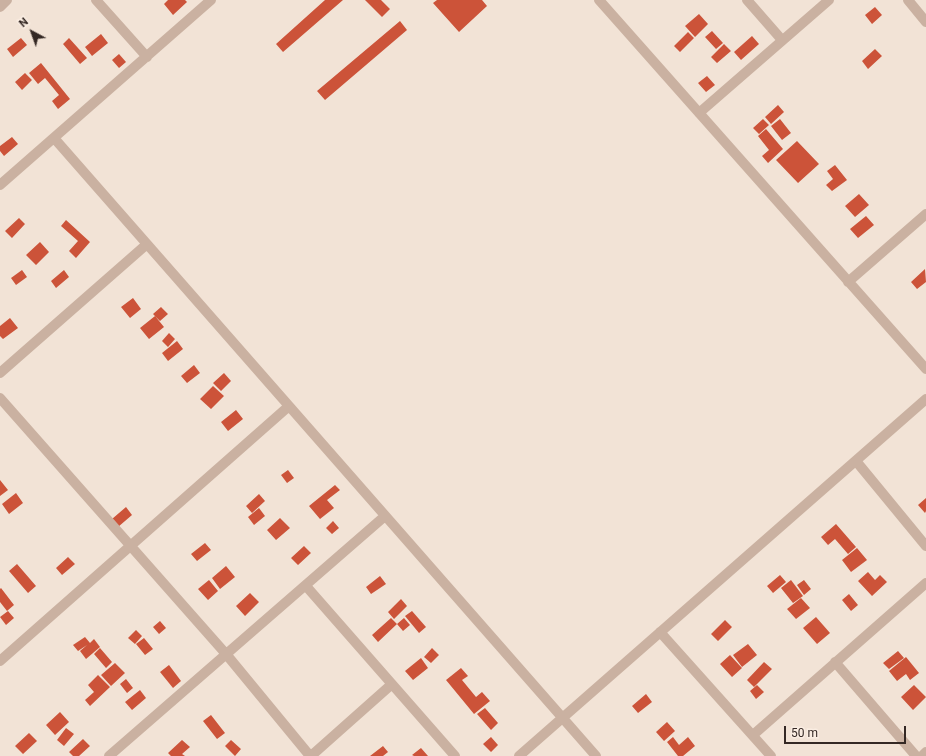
<!DOCTYPE html>
<html>
<head>
<meta charset="utf-8">
<style>
  body { margin:0 }
  #map { position:relative; width:926px; height:756px; overflow:hidden; background:#f2e3d6; font-family:Roboto,sans-serif }
  canvas { display:block }
  .north { position:absolute; left:12px; top:12px; width:40px; height:40px; -webkit-text-stroke:3px #faede2; paint-order:stroke; rotate:319deg; font-size:11px; font-weight:700; line-height:16px; text-align:center; color:#342824 }
  .north::after { content:''; display:block; margin:auto; width:14px; height:18px; background:#342824; clip-path:polygon(50% 0,100% 100%,50% 72%,0 100%) }
  .scale { position:absolute; left:784px; top:726px; width:122px; height:18px; box-sizing:border-box; border:2px solid #342824; border-top:0; padding-left:5px; font-size:12px; line-height:14px; white-space:nowrap; color:#342824; -webkit-text-stroke:3px #faede2; paint-order:stroke }
</style>
</head>
<body>
<div id="map">
<canvas width="926" height="756"></canvas>
<div class="north">N</div>
<div class="scale">50 m</div>
</div>
<script>
const ctx = document.querySelector('canvas').getContext('2d');
ctx.lineJoin = 'round';
function paint(path, color) { ctx.fillStyle = color; ctx.fill(path, 'evenodd'); }
const toPath = rows => new Path2D(rows.map(r => 'M' + r).join(''));
function trace(path, color, width, dash) { ctx.strokeStyle = color; ctx.lineWidth = width; ctx.lineCap = dash ? 'butt' : 'round'; ctx.setLineDash(dash || []); ctx.stroke(path); }
const building = toPath([
  [168,0,185,0,187,2,173,15,164,4],
  [325,0,343,0,283,52,276,44],
  [365,0,381,0,390,9,382,17],
  [437,0,482,0,487,6,459,32,433,3],
  [875,7,882,15,872,24,865,15],
  [699,14,708,24,695,37,685,26],
  [400,21,407,30,325,100,317,91],
  [712,31,723,43,716,49,705,37],
  [688,32,694,38,680,52,674,46],
  [101,34,108,43,92,56,85,47],
  [752,36,759,44,741,60,734,52],
  [21,38,27,45,13,57,7,49],
  [69,38,87,58,80,64,63,44],
  [724,44,731,51,717,63,711,57],
  [875,49,882,56,868,69,862,61],
  [119,54,126,62,119,68,112,60],
  [41,63,70,99,58,109,52,101,59,95,45,78,38,84,29,73],
  [25,73,32,80,22,90,15,82],
  [707,76,715,85,706,92,698,83],
  [778,105,784,112,771,124,765,117],
  [763,119,769,125,759,134,753,128],
  [780,119,791,133,782,140,771,126],
  [766,129,783,149,768,163,762,156,769,150,758,136],
  [12,137,18,144,4,156,0,151,0,146],
  [797,141,819,164,798,183,776,160],
  [835,165,847,180,832,191,826,185,833,179,827,171],
  [859,194,869,205,855,217,845,206],
  [866,216,874,225,858,238,850,229],
  [19,218,25,224,12,238,5,231],
  [66,220,90,242,76,258,69,251,78,241,61,226],
  [40,242,49,252,36,265,26,255],
  [925,269,926,282,917,289,911,282],
  [22,270,27,277,16,285,11,278],
  [64,270,69,277,56,288,51,281],
  [133,298,141,309,130,318,121,307],
  [161,307,168,314,160,321,153,314],
  [155,316,164,327,149,339,140,328],
  [10,318,18,328,3,339,0,336,0,326],
  [169,333,175,339,168,347,162,341],
  [177,341,183,349,168,361,162,353],
  [194,365,200,373,187,383,181,376],
  [224,373,231,381,221,391,213,383],
  [213,386,224,396,211,409,200,399],
  [236,410,243,419,228,431,221,422],
  [288,470,294,478,287,483,281,475],
  [0,480,8,490,0,496],
  [335,485,340,490,327,500,334,508,320,519,309,506],
  [16,493,23,503,9,514,2,504],
  [259,494,265,501,252,513,246,506],
  [926,498,926,511,925,513,918,505],
  [126,507,132,515,118,527,112,519],
  [259,508,265,516,254,525,248,517],
  [280,518,290,528,276,540,267,530],
  [333,521,339,528,332,534,326,528],
  [836,524,856,547,848,554,835,539,828,545,821,537],
  [205,543,211,550,197,561,191,554],
  [304,546,311,553,298,565,291,558],
  [857,548,867,560,851,572,842,560],
  [68,557,75,564,62,575,56,568],
  [17,564,36,586,28,593,9,571],
  [226,566,235,577,220,589,212,578],
  [868,572,875,580,880,575,887,582,872,596,858,581],
  [780,575,786,582,773,593,767,586],
  [380,576,386,584,371,594,366,587],
  [209,580,218,591,208,600,198,589],
  [791,580,803,596,793,603,781,588],
  [804,580,811,589,804,595,797,585],
  [1,588,14,605,7,611,0,602,0,589],
  [250,593,259,602,245,616,236,606],
  [849,594,858,605,851,611,842,600],
  [801,598,810,608,796,619,787,609],
  [401,599,407,606,394,619,388,612],
  [8,611,14,618,6,625,0,617],
  [412,611,426,627,419,633,405,616],
  [816,617,830,633,817,644,803,628],
  [391,618,397,624,378,642,372,635],
  [404,618,410,625,403,631,397,624],
  [725,620,732,627,718,641,711,634],
  [160,621,166,628,159,634,153,627],
  [136,630,142,636,135,644,128,638],
  [85,637,90,643,94,639,100,647,86,659,80,651,87,645,78,651,73,645],
  [144,638,153,649,145,655,136,644],
  [748,644,757,655,742,667,733,655],
  [100,648,112,662,106,668,94,654],
  [432,648,439,655,431,663,424,657],
  [898,651,904,658,889,669,883,663],
  [730,655,742,668,732,677,720,664],
  [906,657,919,673,910,680,906,674,897,681,889,671],
  [421,658,428,668,413,680,405,671],
  [764,662,772,669,754,687,747,680],
  [115,663,125,673,111,686,101,675],
  [169,665,181,681,173,688,160,672],
  [461,668,468,676,462,680,476,697,482,692,490,701,474,714,446,680],
  [98,675,110,687,90,706,85,700,94,692,88,685],
  [126,679,133,688,127,693,120,684],
  [757,685,764,692,756,699,750,691],
  [914,685,926,697,913,710,901,697],
  [140,690,146,698,132,710,125,702],
  [646,694,652,702,638,713,632,706],
  [485,708,498,723,491,730,477,714],
  [60,712,69,722,55,735,46,725],
  [211,715,225,733,217,739,203,721],
  [667,722,675,731,664,741,656,732],
  [66,728,74,734,64,746,57,740],
  [29,733,37,741,23,754,15,746],
  [491,737,498,745,491,752,483,744],
  [673,737,679,745,688,737,695,746,683,756,678,756,667,742],
  [83,739,90,746,79,756,73,756,69,752],
  [182,740,190,747,182,754,185,756,171,756,168,753],
  [231,740,241,749,235,756,225,746],
  [383,746,388,752,383,756,370,756],
  [421,748,428,756,414,756,412,755]
]);
const minor = toPath([
  [96,0,147,57],
  [599,0,926,369],
  [747,0,782,40],
  [908,0,926,22],
  [0,7,7,0],
  [699,113,829,0],
  [54,138,596,756],
  [0,185,211,0],
  [848,282,926,214],
  [0,373,147,244],
  [0,398,226,654,310,756],
  [856,461,926,546],
  [306,586,455,756],
  [660,632,771,756],
  [0,661,289,406],
  [835,662,916,756],
  [753,735,926,583],
  [109,756,385,516],
  [311,756,392,684],
  [519,756,926,399],
  [922,756,926,752]
]);
paint(building, '#cc5339');
trace(minor, '#cab1a1', 10);
</script>
</body>
</html>
